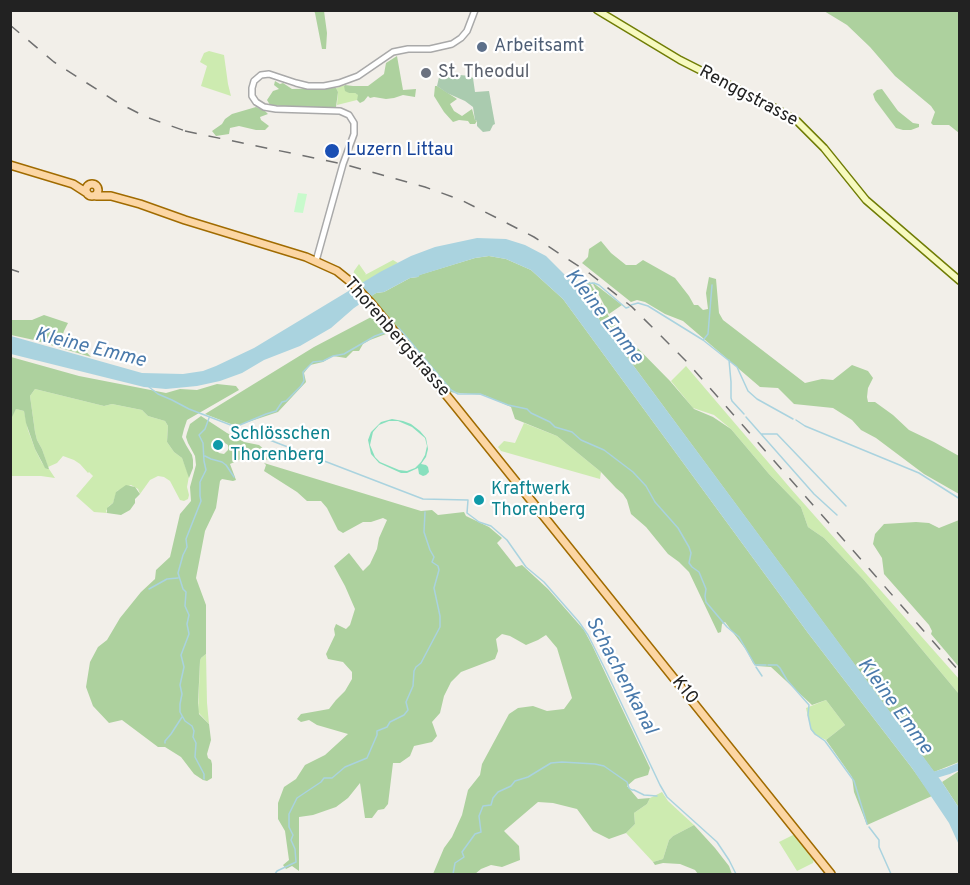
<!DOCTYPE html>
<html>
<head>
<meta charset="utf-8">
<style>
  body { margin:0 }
  #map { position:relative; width:970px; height:885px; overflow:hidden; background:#f2efe9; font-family:Overpass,sans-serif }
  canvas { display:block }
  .frame { position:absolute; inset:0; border:12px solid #222; pointer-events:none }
</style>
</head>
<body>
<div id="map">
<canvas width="970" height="885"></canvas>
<div class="frame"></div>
</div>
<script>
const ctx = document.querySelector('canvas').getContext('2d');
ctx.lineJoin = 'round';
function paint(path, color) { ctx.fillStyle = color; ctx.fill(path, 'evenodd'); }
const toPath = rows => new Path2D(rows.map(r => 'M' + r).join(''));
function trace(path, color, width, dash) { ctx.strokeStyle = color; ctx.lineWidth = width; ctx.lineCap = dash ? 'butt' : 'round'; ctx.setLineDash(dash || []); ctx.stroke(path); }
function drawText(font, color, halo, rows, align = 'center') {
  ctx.font = font + ' Overpass,sans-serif'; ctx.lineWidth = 4.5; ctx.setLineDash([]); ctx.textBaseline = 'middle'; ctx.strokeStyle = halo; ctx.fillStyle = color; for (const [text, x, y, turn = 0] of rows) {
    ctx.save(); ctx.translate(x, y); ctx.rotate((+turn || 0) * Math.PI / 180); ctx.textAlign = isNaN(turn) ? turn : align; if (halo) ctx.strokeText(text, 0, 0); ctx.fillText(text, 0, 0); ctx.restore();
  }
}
const grass = toPath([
  [209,51,224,55,228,84,231,96,201,86,207,66,200,62,204,53],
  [345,85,344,86,349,93,355,93,359,95,357,100,337,105,338,92,336,88],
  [393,260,398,263,360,285,353,278,354,271,359,264,366,274,365,275],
  [686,366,791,489,959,679,959,694,864,580,824,538,808,527,801,507,769,474,731,429,714,415,693,408,671,381],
  [35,389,104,406,112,404,142,410,148,416,165,421,168,426,167,442,174,452,182,458,189,476,187,487,189,495,188,499,184,501,180,500,170,481,164,477,158,476,150,480,140,494,138,489,131,485,117,491,113,503,109,506,106,511,107,513,94,512,76,496,93,476,89,472,88,473,80,464,74,460,63,456,57,463,48,467,42,449,37,440,35,432,30,396],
  [16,409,24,411,28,430,35,449,42,463,47,469,49,469,55,478,41,476,11,476,10,419],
  [524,423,557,436,601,472,600,479,501,451,498,447,504,441,515,443],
  [206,654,207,703,209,724,198,712,200,661,201,658],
  [826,700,845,725,826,740,815,735,811,730,806,708],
  [662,792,668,801,694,825,673,836,669,840,663,859,653,862,626,833,635,824,634,813,647,804,650,798],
  [795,834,814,859,813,863,797,871,779,842]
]);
const forest = toPath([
  [314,11,324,11,327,33,326,49,322,49,315,13],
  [824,11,959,11,959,133,949,125,933,125,931,123,935,112,931,106,895,76,870,47,847,25],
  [397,56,403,90,416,89,415,97,403,95,394,98,386,99,374,97,370,98,368,96,364,101,360,103,357,100,358,95,355,93,349,93,345,91,344,86,345,85,353,86,368,86,384,74,386,63],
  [275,81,280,84,283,83,292,89,336,88,338,92,336,107,308,108,270,105,267,100,273,91,279,89,274,85],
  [435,86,437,86,457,99,450,104,454,111,462,116,472,109,475,120,477,121,475,124,470,124,468,121,459,120,453,122,444,112,434,96],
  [882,89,898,111,913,123,919,124,919,127,911,130,903,130,896,128,875,100,873,94,877,90],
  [256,107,265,111,268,114,260,117,261,120,269,126,265,130,256,130,239,126,230,128,229,134,216,136,212,131,222,124,225,119,232,114],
  [601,241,611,253,626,265,636,265,643,260,675,278,689,296,694,305,698,305,703,310,708,309,706,293,709,277,716,279,719,313,723,320,805,383,822,379,833,380,852,365,868,371,873,378,868,388,867,397,868,402,875,402,893,415,909,430,934,442,959,456,959,494,924,474,876,438,861,430,852,420,833,408,794,404,778,388,760,387,683,321,665,314,645,302,637,300,631,302,582,263,588,257,589,249],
  [489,256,506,259,531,270,563,299,808,633,912,768,932,796,867,825,854,792,852,777,826,740,845,725,826,700,812,705,771,667,757,666,753,663,747,651,725,622,722,624,721,632,718,633,689,572,679,562,668,554,646,527,631,514,627,500,623,494,616,488,601,472,557,436,515,419,511,407,484,395,448,392,371,296,376,293,384,292,410,278,418,277,419,275,475,258],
  [588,279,612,322,670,381,694,409,713,417,731,429,769,474,801,507,808,527,824,538,864,580,959,694,959,762,934,772,570,280,584,283],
  [592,282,622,305,609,314],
  [44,315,68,323,64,331,61,340,71,341,81,346,91,357,34,340,11,335,11,320,32,320],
  [375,315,388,331,386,334,370,340,363,344,359,351,353,351,346,358,333,356,323,362,310,365,304,373,306,382,278,412,236,426,205,414,314,347],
  [11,357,79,376,166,393,180,389,197,390,217,384,236,386,239,390,187,420,184,429,182,437,186,445,192,455,193,460,193,468,189,478,182,458,174,452,167,442,168,426,165,421,148,416,142,410,112,404,104,406,35,389,30,396,35,432,37,440,42,449,49,469,47,469,45,468,35,449,26,423,24,411,16,409,11,419],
  [201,416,227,433,244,442,259,445,265,450,272,461,255,457,250,457,241,459,230,464,236,480,233,481,222,479,220,481,216,508,205,531,196,578,206,605,206,654,201,658,200,661,198,703,199,714,209,724,211,740,207,754,208,758,211,760,212,764,212,778,207,781,203,780,194,774,181,757,165,747,158,747,122,720,109,723,93,706,86,687,90,662,98,647,107,640,120,618,141,592,155,579,156,570,170,557,180,514,191,501,190,487,196,465,195,456,188,443,186,437,187,433,190,424],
  [217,438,228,445,228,450,224,454,219,453,211,444],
  [264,463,421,511,432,510,438,515,464,512,466,516,489,527,502,538,497,543,516,567,522,565,548,589,584,630,592,645,650,768,648,775,635,779,627,786,638,799,650,798,647,804,634,813,635,824,626,833,609,839,593,831,577,809,553,803,538,802,504,831,519,846,520,860,502,867,491,865,481,869,475,874,433,874,444,848,452,837,462,815,468,790,480,775,482,764,509,714,518,708,533,706,547,711,564,709,572,698,557,648,546,635,538,640,526,645,510,636,502,634,496,639,498,651,495,659,461,672,451,682,444,696,440,713,432,722,437,736,432,742,414,746,410,756,400,763,393,763,388,804,384,809,378,810,372,818,365,818,360,783,348,798,336,807,313,815,299,817,299,871,292,866,286,869,283,865,289,860,285,831,278,819,278,803,284,787,296,779,305,765,325,755,348,734,317,725,309,720,301,722,297,719,301,714,329,709,336,700,345,691,352,679,352,672,343,662,328,659,326,654,335,635,334,629,336,624,346,629,350,625,355,609,345,586,334,566,349,553,363,571,370,564,377,549,379,538,387,520,383,518,371,522,363,522,343,533,338,530,327,508,321,501,307,501,297,492,264,471,266,465],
  [126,485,135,487,140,494,135,499,135,503,130,510,121,515,107,513,107,508,113,503,116,492],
  [959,520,960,520,959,667,931,634,932,631,929,625,884,574,882,558,873,544,875,534,884,524,916,522,929,523,939,528],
  [959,771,959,808,942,782],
  [694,825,715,848,729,866,732,874,698,874,695,870,680,864,663,863,655,865,653,862,663,859,669,840,673,836]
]);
const cemetery = toPath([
  [440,73,470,76,473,78,475,92,489,91,495,124,493,125,490,131,483,132,477,126,477,121,475,120,473,107,465,101,447,93,437,86]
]);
const park = toPath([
  [298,193,307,194,303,213,294,212]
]);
const pitch = toPath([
  [392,419,403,421,411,424,420,431,426,438,428,449,426,457,421,464,426,465,428,467,429,472,426,475,423,476,419,474,418,468,407,473,401,473,379,463,371,454,368,440,371,432,381,422],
  [389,421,398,421,412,427,425,438,427,446,425,455,421,462,415,468,407,471,399,470,380,462,375,457,370,445,373,432,379,425]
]);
const water = toPath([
  [477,238,506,239,525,245,546,256,570,280,942,782,959,808,959,845,949,823,912,768,808,633,563,299,531,270,506,259,489,256,475,258,420,275,418,277,410,278,384,292,376,293,354,308,331,328,300,346,264,360,242,373,220,381,197,386,166,389,144,387,11,354,11,336,142,373,183,374,203,371,216,366,254,348,380,272,411,256,435,247]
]);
const stream = toPath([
  [573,285,579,284,594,283,599,285,626,308,629,307],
  [631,305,638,303,648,306,703,340,737,367,748,391,757,399,793,419],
  [396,328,398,327,404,334,451,390,458,394,480,394,508,405,527,409,531,413,550,422,555,427,572,432,581,440,604,450,633,472,646,486,655,502,678,528,689,547,691,553,689,563,692,567,699,572,706,589,705,596,706,602,727,627,739,637,755,665,766,665],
  [704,339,708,334,712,285],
  [729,360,731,382,731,398,732,401,744,414],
  [304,371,313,362,323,361,333,356,344,354,375,336,389,331],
  [149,387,158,394,172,400,189,409,423,499,468,500,467,513,479,522,491,526,507,540,526,567,544,582,579,622,588,635,606,671,660,785,667,797,717,842,729,860,736,874],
  [746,417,814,494,837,515],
  [796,420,805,426,919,473,960,499],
  [235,427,266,414,276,411,282,402,286,401,301,386,304,381,303,372],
  [761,434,777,434,846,506],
  [205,456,211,459,222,462,226,465,234,477],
  [149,589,167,579,178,578],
  [768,665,777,665,780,668,787,680,809,705,808,715,811,729,815,734,825,741,854,781,867,824],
  [756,667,762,676],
  [165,743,165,741,171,734,182,717],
  [204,779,204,774,195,757,196,743,193,737,194,731,192,726,185,721,180,712,180,704,182,694,180,685,184,667,181,655,189,634,187,624,189,615,185,606,186,592,183,589,178,573,183,555,187,547,186,539,201,501,200,496,200,482,206,470,204,461,203,443,199,435,205,429,209,418],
  [869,827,879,840,879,847,891,874],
  [275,874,277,871,296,862,295,849,291,840,293,835,289,827,289,814,297,798,321,782,324,778,332,778,345,767,367,758,377,735,377,731,387,727,390,722,404,715,408,710,406,702,413,686,414,671,416,667,421,663,440,627,440,616,434,588,439,570,438,566,432,562,434,557,430,550,424,532,425,512],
  [453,874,455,863,464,857,462,852,475,834,481,832,479,816,483,806,491,805,493,798,498,792,511,786,515,781,528,777,551,763,562,762,595,764,604,766,627,782,629,788,632,790,634,790,644,795,657,796]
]);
const river = toPath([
  [928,777,948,771,960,766]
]);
const tertiary = toPath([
  [316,261,343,164,354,134,354,123,349,115,340,111,276,109,264,107,256,102,252,96,252,88,254,81,261,75,269,74,296,83,308,86,324,86,339,83,358,76,393,52,408,49,430,49,452,44,461,38,467,31,475,10]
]);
const secondary = toPath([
  [597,10,680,60,777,109,797,121,824,148,866,200,960,281]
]);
const primary = toPath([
  [10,165,73,184,87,193],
  '86 190a6 6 0 1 1 12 0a6 6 0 1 1-12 0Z',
  [96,196,111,196,140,204,185,220,306,257,337,271,352,283,371,303,456,407,831,874]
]);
const rail = toPath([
  [10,25,54,62,115,101,146,117,191,133],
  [185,131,343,164,425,187,461,200,497,218,534,237,589,273,632,307,687,362,960,672],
  [10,269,19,272]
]);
const markers = [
  [482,47,6,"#5c6f8a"],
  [426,73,6,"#6b7280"],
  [332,151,8,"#1a4fb4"],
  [218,445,6,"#0f9aa8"],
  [479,500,6,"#0f9aa8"]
];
const serviceNames = [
  ["Arbeitsamt",494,47]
];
const worshipNames = [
  ["St. Theodul",438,73]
];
const streetNames = [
  ["Renggstrasse",748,97,28],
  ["Thorenbergstrasse",396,338,49],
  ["K10",684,691,51]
];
const transitNames = [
  ["Luzern Littau",346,151]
];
const cultureNames = [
  ["Schlösschen",230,435],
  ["Thorenberg",230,456],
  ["Kraftwerk",491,490],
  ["Thorenberg",491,511]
];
const waterNames = [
  ["Kleine Emme",603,317,52],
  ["Kleine Emme",90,349,14],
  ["Schachenkanal",620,676,62],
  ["Kleine Emme",894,707,54]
];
paint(grass, '#cdebb0');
paint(forest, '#add19e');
paint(cemetery, '#aacbaf');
paint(park, '#c8facc');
paint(pitch, '#88e0be');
paint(water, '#aad3df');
trace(stream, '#aad3df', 1.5);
trace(river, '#aad3df', 7);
trace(tertiary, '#a9a9a9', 8);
trace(secondary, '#707d05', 9);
trace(primary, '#a06b00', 10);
trace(tertiary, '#fff', 5);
trace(secondary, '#f7fabf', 6);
trace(primary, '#fcd6a4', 7);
trace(rail, '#707070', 1.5, [12, 12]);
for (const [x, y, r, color] of markers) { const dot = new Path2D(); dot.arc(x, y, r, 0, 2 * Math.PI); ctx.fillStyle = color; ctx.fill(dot); trace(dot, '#fff', 2); }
drawText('18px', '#4e5e75', '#fff', serviceNames, 'left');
drawText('18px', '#5b616d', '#fff', worshipNames, 'left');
drawText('18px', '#222', '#fff', streetNames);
drawText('18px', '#164399', '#fff', transitNames, 'left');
drawText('18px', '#0d838f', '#fff', cultureNames, 'left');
drawText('italic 20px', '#4a7aab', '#fff', waterNames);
</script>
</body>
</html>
